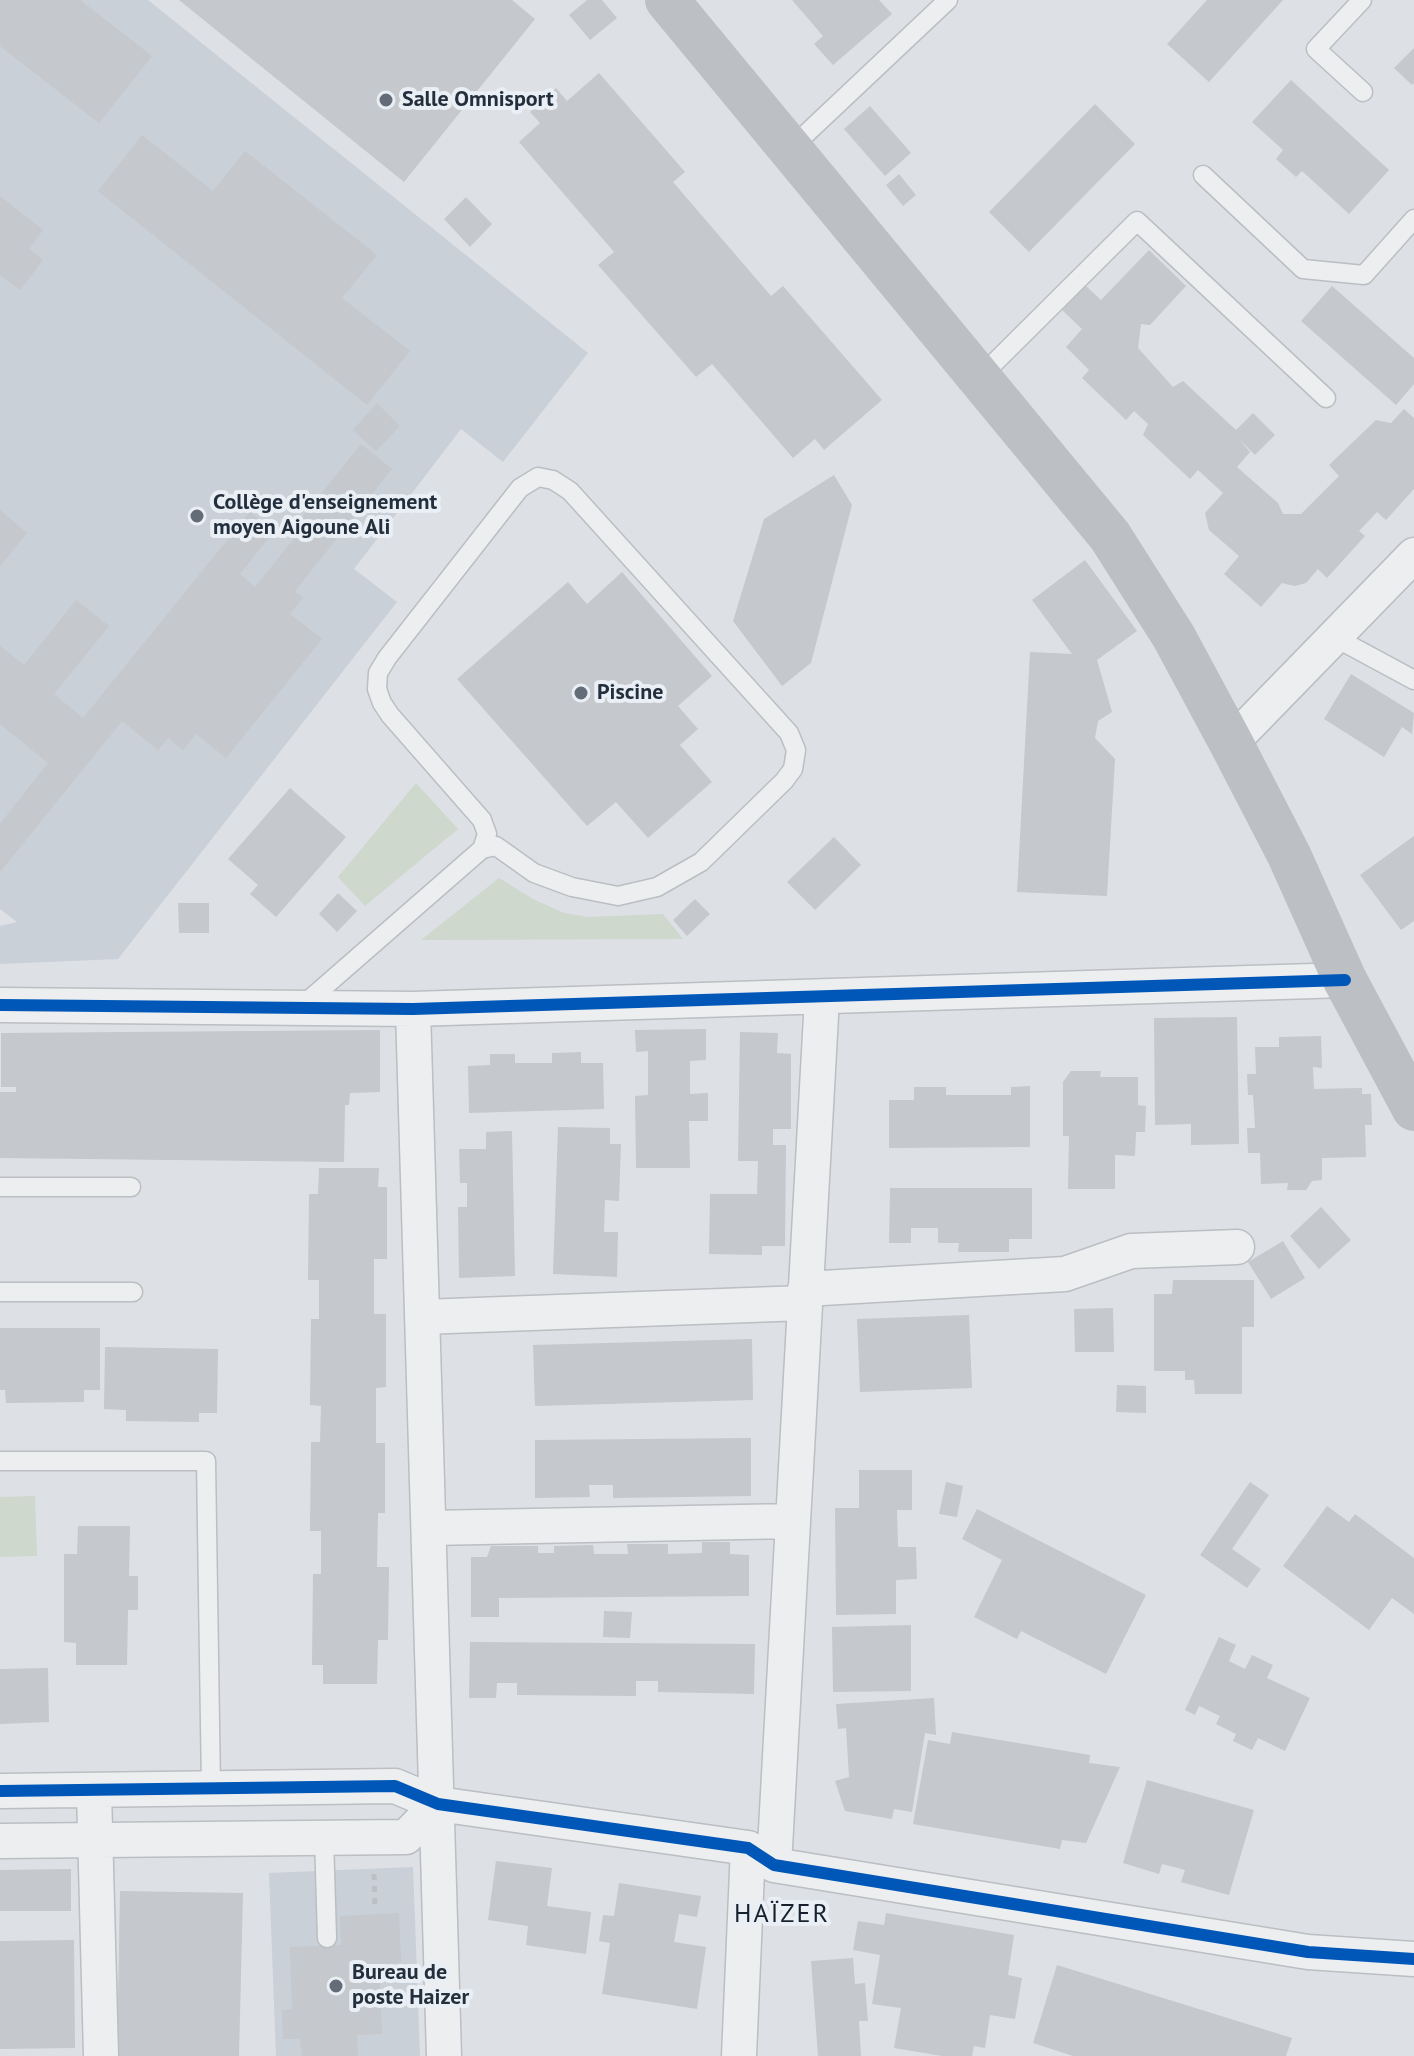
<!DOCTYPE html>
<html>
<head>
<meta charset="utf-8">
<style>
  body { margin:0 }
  canvas { display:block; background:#dde0e4 }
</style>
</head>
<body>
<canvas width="1414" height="2056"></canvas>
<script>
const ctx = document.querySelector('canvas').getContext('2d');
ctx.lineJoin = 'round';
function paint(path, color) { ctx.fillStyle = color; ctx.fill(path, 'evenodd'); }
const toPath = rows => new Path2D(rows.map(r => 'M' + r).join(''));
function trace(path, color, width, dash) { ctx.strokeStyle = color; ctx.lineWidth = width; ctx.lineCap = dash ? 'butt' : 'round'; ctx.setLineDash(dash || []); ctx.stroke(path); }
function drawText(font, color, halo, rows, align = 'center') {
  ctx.font = font + ' "PT Sans",sans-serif'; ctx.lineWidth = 8; ctx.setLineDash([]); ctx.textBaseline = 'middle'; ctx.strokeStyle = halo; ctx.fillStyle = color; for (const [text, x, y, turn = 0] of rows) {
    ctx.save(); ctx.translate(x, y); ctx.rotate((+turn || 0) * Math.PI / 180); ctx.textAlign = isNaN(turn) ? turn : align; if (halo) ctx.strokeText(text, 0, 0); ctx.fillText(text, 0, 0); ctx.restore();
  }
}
const built = toPath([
  [0,0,148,0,588,353,503,462,461,429,354,569,397,602,118,959,0,964,0,926,17,922,0,909],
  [413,1867,420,2056,276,2056,269,1873]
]);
const green = toPath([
  [416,783,458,829,365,906,338,877],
  [499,878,533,899,564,913,588,917,663,914,683,939,421,940],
  [35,1496,37,1556,0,1557,0,1497]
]);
const building = toPath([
  [0,0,80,0,152,56,99,123,0,46],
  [179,0,512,0,535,19,404,182],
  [587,0,602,0,617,18,590,40,569,15],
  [792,0,879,0,892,14,833,65,814,44,823,36],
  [1207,0,1283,0,1209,82,1167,44],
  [1414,48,1414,83,1412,85,1394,68],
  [599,73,685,172,673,182,771,296,783,286,882,400,824,450,815,439,793,458,712,364,696,377,598,265,614,252,519,142,540,123,530,112,556,88,567,101],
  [1291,80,1389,170,1349,214,1302,171,1296,177,1276,159,1283,150,1252,122],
  [1095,104,1135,144,1029,252,989,212],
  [870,106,911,153,885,176,844,129],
  [142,135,213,191,245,151,377,255,342,298,410,351,367,405,98,191],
  [899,174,916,195,903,206,886,185],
  [0,196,43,230,29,249,43,260,20,290,0,275],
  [466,197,492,224,470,247,444,219],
  [1149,250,1186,286,1150,325,1141,324,1138,348,1173,387,1183,381,1236,430,1253,413,1275,435,1255,455,1239,439,1250,452,1237,467,1278,503,1283,514,1301,514,1339,476,1329,465,1376,420,1391,423,1404,409,1414,418,1414,489,1386,520,1377,512,1359,531,1365,536,1327,578,1318,569,1306,583,1295,586,1282,583,1261,607,1224,574,1239,556,1209,530,1205,513,1223,493,1198,470,1190,479,1143,435,1148,424,1134,411,1126,420,1082,378,1089,370,1066,347,1082,329,1062,310,1086,286,1101,300],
  [1332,286,1414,358,1414,384,1396,405,1301,321],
  [377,403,400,426,376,451,353,430],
  [361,444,392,469,295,591,303,598,290,614,322,639,226,758,196,734,183,750,168,738,158,750,122,721,0,872,0,824,48,763,0,724,0,646,24,665,76,600,109,626,54,694,83,718,250,512,274,531,240,574,255,587,293,540,292,530],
  [834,475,852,505,811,663,782,686,733,621,764,519],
  [0,510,27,533,0,566],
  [1085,560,1137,631,1097,660,1112,712,1098,721,1095,738,1115,759,1107,896,1017,892,1030,652,1072,654,1032,600],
  [622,572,712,676,678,706,698,729,680,745,712,782,648,838,616,802,587,826,457,679,568,582,587,604],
  [1351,674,1414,713,1412,734,1402,727,1384,757,1324,719],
  [290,788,346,837,276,917,250,894,258,885,228,859],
  [1414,836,1414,921,1401,930,1360,875],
  [834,837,861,865,815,910,787,882],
  [338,893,357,911,337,932,319,914],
  [695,899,710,914,687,936,673,920],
  [178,903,209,903,209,933,179,933],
  [1237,1017,1239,1144,1191,1145,1191,1124,1155,1125,1154,1018],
  [706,1029,706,1060,690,1061,690,1094,708,1093,708,1121,689,1121,690,1168,636,1168,635,1096,648,1095,648,1051,636,1052,635,1030],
  [380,1030,380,1092,350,1093,349,1105,345,1105,344,1162,0,1158,0,1092,16,1092,16,1087,1,1087,1,1033],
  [740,1032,778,1033,777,1053,791,1054,791,1129,773,1129,773,1145,786,1145,785,1246,762,1246,762,1255,709,1254,710,1194,757,1194,758,1161,738,1161],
  [1321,1036,1322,1068,1313,1067,1314,1089,1362,1088,1362,1094,1371,1094,1372,1125,1365,1125,1366,1157,1322,1158,1322,1180,1312,1181,1306,1190,1287,1190,1288,1183,1261,1184,1260,1153,1248,1153,1247,1128,1255,1128,1253,1095,1248,1095,1247,1074,1256,1074,1255,1047,1279,1047,1279,1037],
  [581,1052,581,1063,603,1063,604,1109,469,1113,468,1066,490,1065,490,1054,515,1054,515,1063,552,1063,552,1053],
  [1071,1071,1101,1071,1100,1077,1138,1077,1138,1105,1146,1106,1145,1132,1136,1132,1135,1156,1115,1155,1115,1189,1068,1189,1069,1136,1063,1136,1063,1082],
  [1030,1086,1030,1147,889,1148,889,1100,914,1100,914,1087,946,1087,946,1095,1011,1095,1011,1087],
  [558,1127,610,1128,610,1144,621,1144,619,1201,605,1200,604,1232,618,1232,617,1277,553,1274],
  [512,1131,515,1276,459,1278,458,1207,467,1207,467,1183,460,1183,459,1149,486,1149,486,1132],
  [319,1168,379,1168,378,1187,387,1187,387,1259,374,1259,374,1314,386,1314,386,1387,376,1388,376,1443,385,1443,385,1513,378,1513,377,1567,389,1567,388,1640,378,1640,377,1684,323,1684,323,1665,312,1665,313,1574,321,1574,321,1531,310,1531,311,1442,320,1442,321,1406,310,1405,311,1319,319,1319,319,1280,308,1280,309,1194,318,1194],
  [890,1188,1032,1188,1032,1239,1009,1239,1009,1252,958,1252,959,1243,938,1243,938,1228,911,1228,911,1243,889,1243],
  [1321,1207,1351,1240,1319,1269,1290,1236],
  [1283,1241,1305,1278,1271,1299,1248,1262],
  [1173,1280,1254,1280,1254,1327,1242,1327,1242,1394,1195,1394,1194,1380,1185,1380,1185,1371,1154,1371,1154,1294,1172,1294],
  [1113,1308,1114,1352,1075,1352,1074,1309],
  [969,1315,972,1388,860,1392,857,1319],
  [0,1328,100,1328,100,1390,84,1390,84,1402,6,1403,5,1390,0,1390],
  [752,1339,753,1400,535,1406,533,1345],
  [105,1347,218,1349,217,1413,199,1413,199,1422,126,1421,126,1410,104,1409],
  [1117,1385,1146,1386,1146,1413,1116,1412],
  [751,1438,751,1496,613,1498,613,1485,589,1485,590,1497,535,1498,535,1440],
  [859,1470,912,1470,912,1510,897,1510,898,1547,916,1547,917,1579,896,1580,896,1614,836,1615,835,1508,859,1508],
  [946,1482,963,1486,957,1517,939,1514],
  [1250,1482,1269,1495,1232,1549,1261,1569,1247,1588,1200,1555],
  [1327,1506,1349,1522,1355,1514,1414,1558,1414,1614,1392,1598,1369,1630,1283,1566],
  [977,1509,1146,1595,1106,1674,1021,1631,1017,1639,974,1617,1002,1560,962,1539],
  [78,1526,130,1526,129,1576,138,1576,138,1610,128,1610,127,1665,76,1665,76,1643,64,1642,64,1554,77,1554],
  [702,1542,730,1542,730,1554,749,1555,749,1596,499,1598,499,1617,471,1617,471,1557,487,1557,491,1546,538,1546,538,1553,554,1553,554,1546,593,1545,594,1554,628,1554,627,1544,668,1544,668,1554,702,1553],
  [604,1611,632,1612,630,1638,603,1637],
  [911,1625,911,1691,833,1692,832,1627],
  [1219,1637,1236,1645,1229,1661,1245,1669,1252,1655,1273,1665,1267,1678,1310,1698,1285,1751,1258,1738,1252,1750,1233,1741,1236,1734,1216,1724,1220,1716,1199,1706,1195,1715,1185,1710],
  [470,1642,755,1644,754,1694,658,1692,658,1681,636,1681,636,1696,517,1695,517,1683,497,1683,496,1698,469,1698],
  [48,1668,49,1722,0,1724,0,1669],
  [934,1698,936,1735,925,1733,912,1812,894,1809,892,1819,845,1811,835,1781,849,1777,846,1728,838,1729,836,1704],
  [952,1732,1090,1755,1089,1763,1120,1767,1086,1843,1062,1840,1060,1849,913,1824,928,1740,950,1744],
  [1147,1780,1254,1810,1229,1895,1181,1882,1185,1870,1162,1864,1159,1874,1123,1863],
  [496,1861,552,1868,547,1906,591,1912,586,1954,526,1945,528,1926,488,1920],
  [71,1869,71,1911,0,1911,0,1870],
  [619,1883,701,1896,697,1917,679,1914,674,1942,706,1947,697,2009,602,1994,610,1943,599,1941,603,1915,614,1916],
  [120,1891,243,1893,239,2056,117,2056],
  [399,1913,401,1963,379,1964,382,2034,357,2035,358,2056,302,2056,300,2039,283,2039,282,2010,292,2009,290,1947,341,1945,340,1916],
  [886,1913,1014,1935,1008,1975,1022,1978,1015,2019,990,2015,985,2048,974,2046,972,2056,942,2056,894,2048,901,2008,872,2004,880,1955,853,1950,858,1921,884,1925],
  [74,1940,75,2048,0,2049,0,1941],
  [853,1958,855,1984,865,1983,868,2021,859,2021,861,2056,818,2056,811,1961],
  [1057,1965,1292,2038,1286,2056,1073,2056,1033,2043]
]);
const path = toPath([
  [374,1874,375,1909]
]);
const lane = toPath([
  [1362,0,1316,49,1363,92],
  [791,148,948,0],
  [1203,175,1303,269,1364,275,1414,219],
  [980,377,1137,221,1326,398],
  [1336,638,1414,680],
  [302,1006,482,849,496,846,534,873,572,887,618,896,657,887,701,862,784,781,793,769,796,750,789,733,570,491,553,480,538,477,520,488,387,658,378,673,377,689,382,703,390,715,482,820,487,834,482,849],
  [0,1187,131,1187],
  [0,1292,133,1292],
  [0,1461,206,1461,211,1789],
  [324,1837,327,1938]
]);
const street = toPath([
  [1231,743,1414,555],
  [0,1005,413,1009,1345,980],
  [413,1009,444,2056],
  [805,1289,1065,1274,1131,1251,1237,1247],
  [422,1317,804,1303],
  [429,1528,793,1521],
  [0,1791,395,1786,438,1804,748,1848,774,1865,1308,1952,1414,1959],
  [94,1791,101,2056],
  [0,1841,406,1837,438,1804],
  [774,1865,822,998],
  [739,2056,748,1848]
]);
const secondary = toPath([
  [667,0,1110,536,1174,637,1231,743,1289,855,1345,980,1414,1109]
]);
const cycleway = toPath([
  [0,1005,413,1009,1345,980],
  [0,1791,395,1786,438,1804,748,1848,774,1865,1308,1952,1414,1959]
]);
const markers = [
  [386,100,8,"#646d77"],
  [197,516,8,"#646d77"],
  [581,693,8,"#646d77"],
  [336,1986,8,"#646d77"]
];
const poiNames = [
  ["Salle Omnisport",402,100],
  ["Collège d'enseignement",213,503],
  ["moyen Aigoune Ali",213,528],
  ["Piscine",597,693],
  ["Bureau de",352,1973],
  ["poste Haizer",352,1998]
];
const quarterNames = [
  ["HAÏZER",782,1915]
];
paint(built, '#cad0d8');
paint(green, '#ced8cd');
paint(building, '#c5c8cc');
trace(lane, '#bbbec2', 21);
trace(street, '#bbbec2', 37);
trace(path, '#bcbfc4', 5, [6, 6]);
trace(lane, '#edeef0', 18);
trace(street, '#edeef0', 34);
trace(secondary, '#bcbfc3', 44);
trace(cycleway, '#0057b8', 12);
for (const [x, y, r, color] of markers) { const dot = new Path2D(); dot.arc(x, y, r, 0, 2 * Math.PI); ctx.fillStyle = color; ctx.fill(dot); trace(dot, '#e9eff4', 3); }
drawText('bold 22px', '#232f3d', '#e9eff4', poiNames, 'left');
ctx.letterSpacing = '2px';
drawText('26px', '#16202e', '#e9eff4', quarterNames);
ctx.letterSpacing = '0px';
</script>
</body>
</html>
